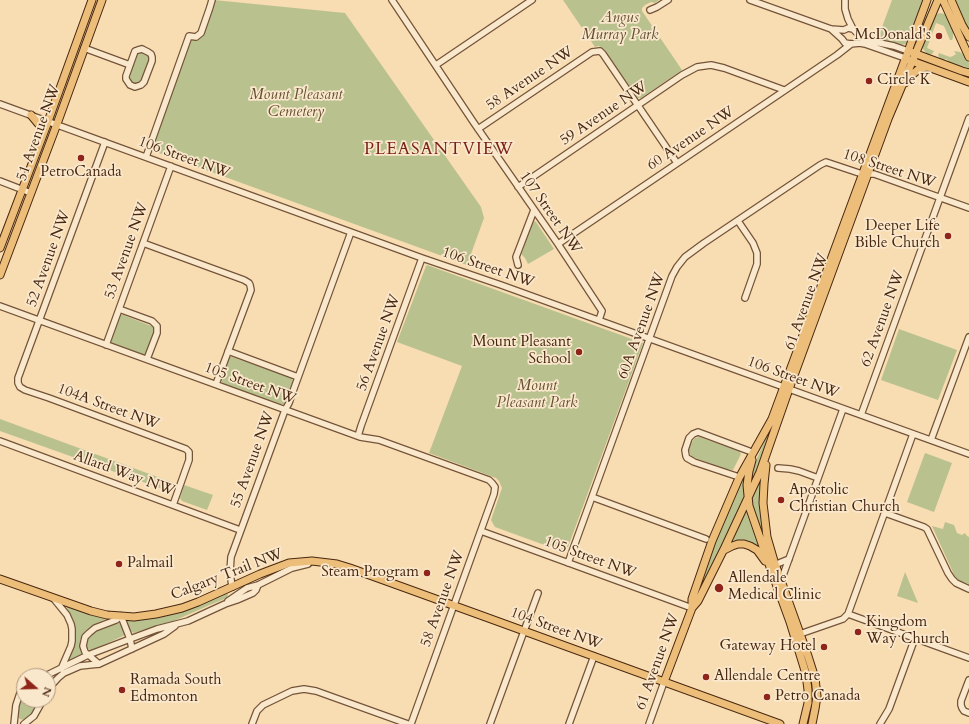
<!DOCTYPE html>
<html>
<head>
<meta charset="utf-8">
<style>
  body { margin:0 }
  #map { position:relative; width:969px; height:724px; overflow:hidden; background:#f8dcb2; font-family:Cardo,serif }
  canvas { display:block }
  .north { position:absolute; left:16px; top:668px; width:40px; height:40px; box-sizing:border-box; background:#fae8cd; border:1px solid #b39b82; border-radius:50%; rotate:110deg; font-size:11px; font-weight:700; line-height:16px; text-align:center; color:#482711 }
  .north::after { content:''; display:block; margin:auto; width:14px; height:18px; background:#8f2418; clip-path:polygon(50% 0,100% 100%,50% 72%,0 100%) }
</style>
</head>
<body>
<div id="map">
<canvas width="969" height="724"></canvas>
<div class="north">N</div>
</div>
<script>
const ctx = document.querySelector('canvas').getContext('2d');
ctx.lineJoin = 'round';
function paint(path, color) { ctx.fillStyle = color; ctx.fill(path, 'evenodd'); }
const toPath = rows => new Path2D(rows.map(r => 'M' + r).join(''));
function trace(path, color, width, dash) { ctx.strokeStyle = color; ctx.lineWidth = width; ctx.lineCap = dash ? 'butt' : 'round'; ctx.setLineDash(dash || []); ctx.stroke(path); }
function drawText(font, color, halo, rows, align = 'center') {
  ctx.font = font + ' Cardo,serif'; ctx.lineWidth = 3.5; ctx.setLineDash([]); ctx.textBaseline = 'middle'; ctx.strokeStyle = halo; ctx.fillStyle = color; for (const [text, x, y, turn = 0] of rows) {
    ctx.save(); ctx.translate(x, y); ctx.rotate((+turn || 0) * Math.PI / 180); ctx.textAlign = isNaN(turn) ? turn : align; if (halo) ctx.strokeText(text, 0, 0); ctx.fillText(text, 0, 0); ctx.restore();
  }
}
const green = toPath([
  [214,0,345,13,481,207,484,218,467,265,151,150,190,39,196,38],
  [563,0,659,0,655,3,651,2,645,5,642,8,642,11,682,70,641,98,638,98,604,50,599,46,595,47],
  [892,0,923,0,907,44,899,45,878,38],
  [956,0,969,0,969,30,964,21],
  [939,13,945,14,947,16,953,30,953,38,952,40,950,40,944,26,936,23,927,48,934,51,932,54,928,55,923,49,922,46,935,16],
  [141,51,149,55,149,60,142,81,136,85,129,81,128,76,136,53],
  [954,51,960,52,965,56,969,63,969,68,948,62,948,60,945,59,944,60,941,59,938,56,939,53,950,57,953,56,956,54],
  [534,221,536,222,554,249,528,264,525,258,522,255,522,253,533,223],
  [427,265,643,343,568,547,561,551,495,527,491,520,501,491,502,488,499,481,496,478,429,453,462,366,397,342,426,266],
  [121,315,123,315,154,327,155,329,146,353,145,354,142,354,112,343,111,342,119,316],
  [899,329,957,350,938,400,881,380],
  [230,357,232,357,292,378,293,382,284,404,281,404,223,384,221,380,229,358],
  [0,419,174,483,171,492,0,431],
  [773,423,761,461,750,487,753,467],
  [699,437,739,451,741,454,733,470,725,469,693,457,691,456,689,451,689,449,692,442,695,438],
  [925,453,952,463,934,512,907,502],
  [761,477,767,549,751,501,760,478],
  [743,478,744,479,744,499,698,596,696,595,722,526,734,501,739,488],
  [184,485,213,495,207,510,182,501,180,498],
  [745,512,746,512,758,545,750,542,733,540],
  [945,522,954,525,957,533,962,535,965,533,967,536,969,537,969,584,956,579,932,526,943,529],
  [905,572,918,603,897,596],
  [226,591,228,595,227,598,212,604,169,623,134,633,128,630,125,621,126,621,138,620,156,617],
  [66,606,108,618,93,625,86,630,82,637,80,640,80,647,81,653,81,655,70,661,69,660,76,635,75,629,73,619],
  [118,622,121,624,126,633,125,635,93,650,90,650,86,647,85,645,86,639,93,632],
  [24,691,24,700,36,700,39,702,32,714,26,720,24,720,20,719,17,716,17,704]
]);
const minor = toPath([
  [392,0,474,123,558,244,602,311,599,320],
  [750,0,831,29,844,30,848,28,853,29],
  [845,0,845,9,848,19,853,29,862,38,870,41,894,46,908,51],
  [650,10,657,7,668,0],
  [831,29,842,39,845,43,851,44,860,43,865,44,905,58],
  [84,48,130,65],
  [142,49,148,52,151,54,152,57,152,61,144,82,141,85,135,87,130,85,126,79,126,76,135,51,138,50,142,49],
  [436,65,532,0],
  [0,104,422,258,501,285,969,454],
  [478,129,592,52,600,51,603,54,677,163],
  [105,142,18,378,18,383,20,387,25,390,49,398,186,449,189,452,189,460,173,505],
  [146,157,189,36,196,37,201,33,210,7,212,0],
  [0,181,31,193],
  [518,187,682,75,697,67,711,65,724,68,784,90],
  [738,221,753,243,757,253,757,264,745,298],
  [143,243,244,280,249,283,250,285,251,290,216,384],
  [558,244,837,55,851,44],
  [518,265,516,257,534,210],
  [0,306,349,433,360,437,379,440,489,480,492,483,495,487,494,494,411,724],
  [119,309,152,321,157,326,157,333,147,359],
  [106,345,171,166],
  [228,351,298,377],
  [861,415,969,118],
  [358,436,361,426,422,258],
  [931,440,969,337],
  [0,441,240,530],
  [778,468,790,469,799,471,818,478],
  [736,476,694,462,687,458,686,456,685,450,689,438,693,434,698,432,749,451],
  [592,497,706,539],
  [885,513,924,527,927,529,948,573,952,579,956,583,969,589],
  [481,531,692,608],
  [568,563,672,276,677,267,685,257,704,243,820,165,826,162,862,174,874,174,877,175,969,208],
  [772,566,789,559],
  [781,581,843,409],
  [232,587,230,572,231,557,285,410,289,403,292,394,351,232],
  [54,599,67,615,71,624,72,629,72,641,71,646,61,669],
  [228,601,247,588,258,585,292,568,308,564],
  [848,614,913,434],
  [797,635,843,619,848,614,969,658],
  [99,664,85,652,83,646,85,637,89,633,95,628,116,620,121,616,130,639,132,649],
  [45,676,88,655,130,639,157,629,188,621,225,604,237,600,253,593,256,590,258,585],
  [969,680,961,701,961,705,962,708,964,711,969,713],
  [49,688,58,678,64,673,80,666,99,664,164,634,175,626],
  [14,724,16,705,20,693,24,688],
  [24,724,34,716,43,700],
  [252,724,257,711,263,705,292,691,304,689,316,691,408,724],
  [490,724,538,593],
  [569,724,594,656],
  [649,724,664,682],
  [880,724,889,709,915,638]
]);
const major = toPath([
  [943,0,969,57],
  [951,0,962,25,969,37],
  [911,52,962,71,969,73],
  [909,60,969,82],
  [905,83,913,74,920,68,928,67],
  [31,115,41,127,42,136],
  [0,248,46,127,92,0],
  [0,275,57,124,102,0],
  [752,460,749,471,747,485,749,506,770,567,790,622,806,674,808,690,808,703,803,724],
  [766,465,764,484,763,503,767,537,774,561,808,656,815,678,817,696,815,709,812,724],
  [724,550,732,546,738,544,744,544,750,546,757,550,765,561],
  [0,579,91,611,107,615,121,616,134,617,156,614,182,608,198,602,260,574,289,563,312,561,337,564,350,568,480,615,780,724],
  [692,608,698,601,725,547,760,472,789,389,888,119,938,0],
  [664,682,692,608,692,599,712,541,739,478,772,419,927,0]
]);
const markers = [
  [939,36,4,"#8f2418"],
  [869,81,4,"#8f2418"],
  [81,158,4,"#8f2418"],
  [948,236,4,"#8f2418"],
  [579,352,4,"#8f2418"],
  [781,500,4,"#8f2418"],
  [119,564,4,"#8f2418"],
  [427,573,4,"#8f2418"],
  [719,588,5,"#8f2418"],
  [858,632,4,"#8f2418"],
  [824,647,4,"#8f2418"],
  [706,677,4,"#8f2418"],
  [122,690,4,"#8f2418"],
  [767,697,4,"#8f2418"]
];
const parkNames = [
  ["Angus",620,19],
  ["Murray Park",620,36],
  ["Mount Pleasant",296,96],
  ["Cemetery",296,113],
  ["Mount",537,387],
  ["Pleasant Park",537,404]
];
const poiNames = [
  ["McDonald's",931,36,"right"],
  ["Circle K",877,81],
  ["PetroCanada",81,173,"center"],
  ["Deeper Life",940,227,"right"],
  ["Bible Church",940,244,"right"],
  ["Mount Pleasant",571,343,"right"],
  ["School",571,360,"right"],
  ["Apostolic",789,491],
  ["Christian Church",789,508],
  ["Palmail",127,564],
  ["Steam Program",419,573,"right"],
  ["Allendale",728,579],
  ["Medical Clinic",728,596],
  ["Kingdom",866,623],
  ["Way Church",866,640],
  ["Gateway Hotel",816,647,"right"],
  ["Allendale Centre",714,677],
  ["Ramada South",130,681],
  ["Edmonton",130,698],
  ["Petro Canada",775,697]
];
const streetNames = [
  ["58 Avenue NW",530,79,-34],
  ["59 Avenue NW",604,114,-34],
  ["51 Avenue NW",39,133,-70],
  ["60 Avenue NW",691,139,-34],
  ["106 Street NW",184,158,20],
  ["108 Street NW",889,169,18],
  ["107 Street NW",550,213,55],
  ["53 Avenue NW",127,251,-70],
  ["52 Avenue NW",49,259,-70],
  ["106 Street NW",488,268,19],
  ["61 Avenue NW",807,302,-70],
  ["62 Avenue NW",883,319,-70],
  ["60A Avenue NW",642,326,-70],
  ["56 Avenue NW",379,343,-70],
  ["106 Street NW",793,378,20],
  ["105 Street NW",250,384,20],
  ["104A Street NW",108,407,20],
  ["55 Avenue NW",253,460,-70],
  ["Allard Way NW",124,474,20],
  ["105 Street NW",590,558,20],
  ["Calgary Trail NW",227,575,-21],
  ["58 Avenue NW",443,599,-70],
  ["104 Street NW",556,629,20],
  ["61 Avenue NW",658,662,-70]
];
const quarterNames = [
  ["PLEASANTVIEW",439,150]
];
paint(green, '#b9c18f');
trace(minor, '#745439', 8);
trace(major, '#482711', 9);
trace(minor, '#fae8cd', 5.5);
trace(major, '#ecbe79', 7);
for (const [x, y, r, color] of markers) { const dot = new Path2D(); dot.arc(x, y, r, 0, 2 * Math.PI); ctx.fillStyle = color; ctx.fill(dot); trace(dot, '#fae8cd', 1.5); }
drawText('italic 15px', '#644e30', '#fae8cd', parkNames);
drawText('15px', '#482711', '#fae8cd', poiNames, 'left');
drawText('15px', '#482711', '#fae8cd', streetNames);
ctx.letterSpacing = '1px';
drawText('17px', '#7a1f14', '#fae8cd', quarterNames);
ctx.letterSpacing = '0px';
</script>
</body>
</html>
